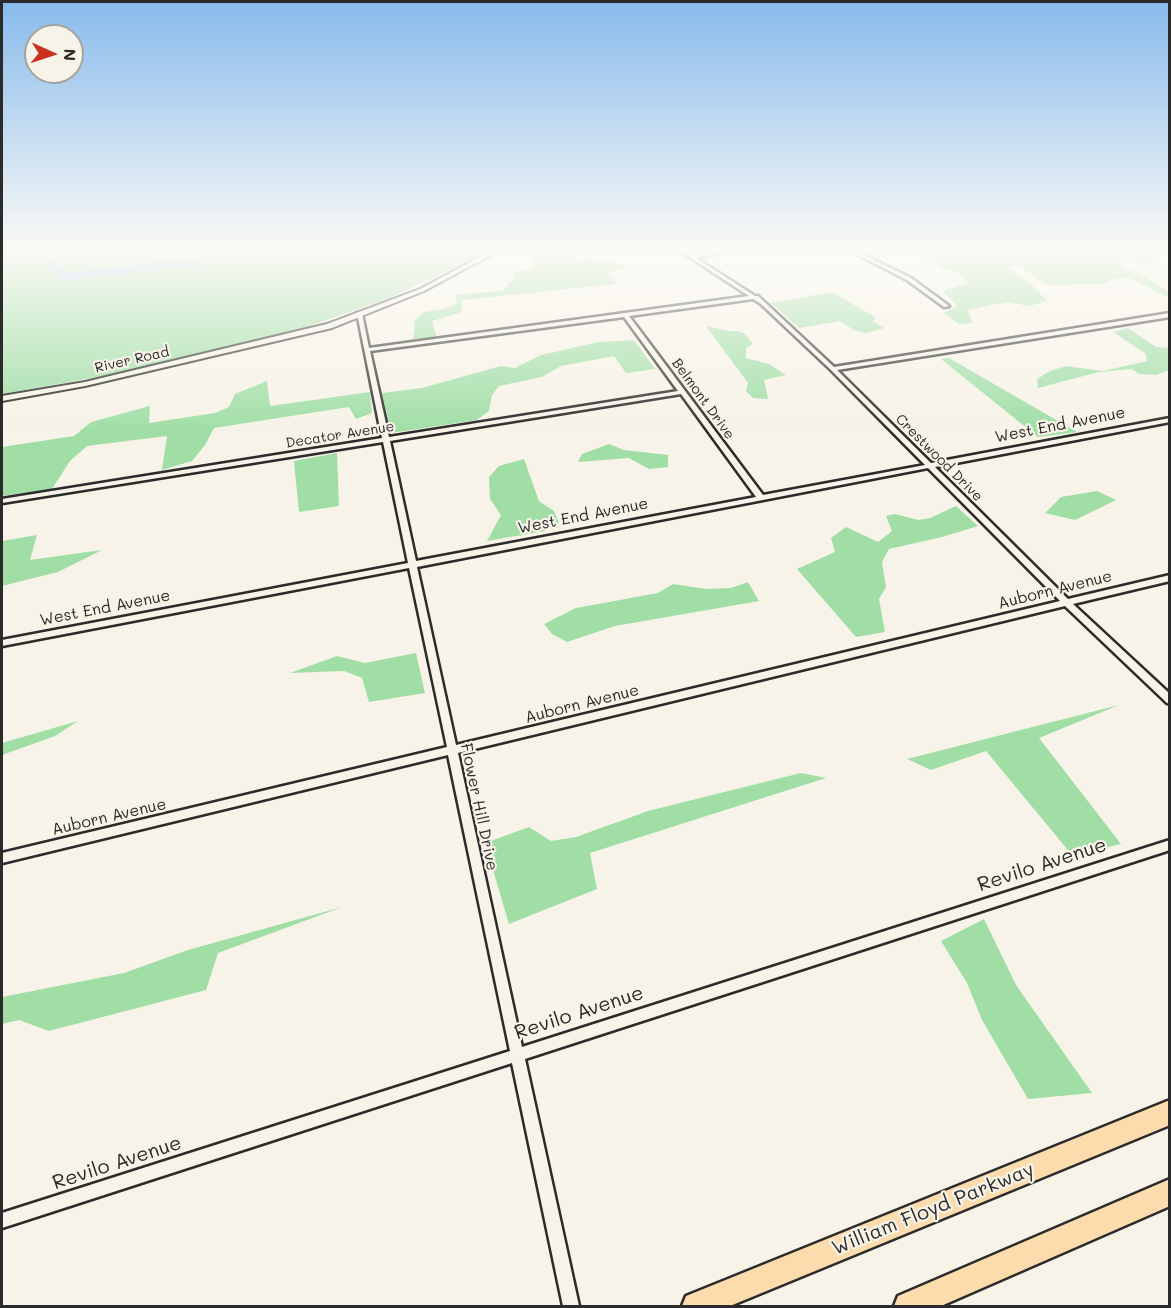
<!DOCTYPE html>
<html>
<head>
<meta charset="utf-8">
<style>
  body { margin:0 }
  #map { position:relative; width:1171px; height:1308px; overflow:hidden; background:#f7f3e8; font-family:Mali,sans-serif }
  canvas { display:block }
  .frame { position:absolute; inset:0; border:3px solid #2b2b2b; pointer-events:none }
  .north { position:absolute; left:24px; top:24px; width:60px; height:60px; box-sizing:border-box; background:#f7f3e8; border:2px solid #a5a39c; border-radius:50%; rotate:93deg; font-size:16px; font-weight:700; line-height:24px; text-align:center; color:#2b2b2b }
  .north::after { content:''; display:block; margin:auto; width:21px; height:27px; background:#c8321e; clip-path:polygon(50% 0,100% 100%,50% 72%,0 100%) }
</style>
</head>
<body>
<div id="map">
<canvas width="1171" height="1308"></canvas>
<div class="frame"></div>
<div class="north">N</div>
</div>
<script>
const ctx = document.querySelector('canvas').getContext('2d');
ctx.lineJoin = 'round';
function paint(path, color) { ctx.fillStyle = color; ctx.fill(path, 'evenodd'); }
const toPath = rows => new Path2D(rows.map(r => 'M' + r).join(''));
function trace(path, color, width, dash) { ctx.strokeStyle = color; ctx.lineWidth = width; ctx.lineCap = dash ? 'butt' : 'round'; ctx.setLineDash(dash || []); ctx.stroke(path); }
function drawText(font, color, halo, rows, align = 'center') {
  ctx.font = font + ' Mali,sans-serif'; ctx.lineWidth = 4.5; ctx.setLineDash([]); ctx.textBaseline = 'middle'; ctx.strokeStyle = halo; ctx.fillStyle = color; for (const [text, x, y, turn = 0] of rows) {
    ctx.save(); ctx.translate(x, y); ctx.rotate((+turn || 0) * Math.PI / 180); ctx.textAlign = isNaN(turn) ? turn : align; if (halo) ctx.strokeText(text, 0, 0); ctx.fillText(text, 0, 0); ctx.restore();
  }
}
const green = toPath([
  [2,249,494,249,387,299,301,329,241,345,114,374,2,394],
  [523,249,573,249,571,249,577,260,589,258,593,261,605,261,629,266,607,274,617,284,461,300,462,308,459,313,432,321,437,338,413,340,415,320,424,312,445,309,457,303,455,295,502,291,513,280,513,273,519,270,535,269,531,257],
  [914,249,945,249,961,252,971,249,1061,249,1070,253,1079,251,1077,249,1139,249,1152,259,1154,264,1125,261,1121,266,1147,277,1169,292,1169,298,1130,278,1114,279,1103,284,1048,285,1018,266,1007,268,1032,285,1047,301,1029,306,1007,302,967,310,973,323,959,324,944,313,957,306,943,291,969,283,961,274,941,268,929,258,914,254],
  [833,292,876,318,873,321,885,328,866,333,854,330,840,321,799,328,771,303],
  [706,326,729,331,739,331,745,334,753,344,746,348,746,358,769,364,786,375,764,380,768,399,753,398,746,391,748,383],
  [1128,328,1156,347,1169,348,1169,370,1156,375,1139,374,1132,369,1099,372,1038,388,1037,379,1050,371,1066,366,1103,371,1147,361,1146,354,1113,332],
  [634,340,655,369,626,373,614,356,561,366,542,377,499,386,492,395,489,411,477,420,391,433,382,393,422,388,501,366,515,368,541,355,599,342],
  [949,358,1077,432,1038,437,941,359],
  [267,381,270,406,370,392,372,413,356,419,349,407,214,428,205,445,192,461,162,470,167,436,87,446,70,461,52,489,2,496,2,447,74,436,91,422,150,406,149,423,215,413,229,407,235,394],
  [609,444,624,450,668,455,668,467,649,469,629,458,578,462,582,454],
  [337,453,339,506,299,512,294,461],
  [524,459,539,501,554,511,559,523,545,531,487,541,501,515,490,499,489,477,499,466],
  [1097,491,1116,500,1075,520,1045,513,1061,497],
  [956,506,978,526,942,537,889,549,882,562,886,587,879,599,885,632,856,637,797,569,835,552,831,538,846,527,878,542,892,531,886,516,895,514,918,520,930,518],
  [37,535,30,560,102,550,58,572,2,586,2,541],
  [748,582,759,601,615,626,567,642,552,634,544,624,576,608,658,593,673,584,706,589,731,588],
  [416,653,425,693,369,702,362,678,344,671,290,673,337,656,365,663],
  [1119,705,1039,738,1121,844,1072,855,986,751,931,770,907,759],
  [78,721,55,736,2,755,2,743],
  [801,773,826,778,590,853,597,889,509,924,485,843,529,827,551,841,576,837,648,811],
  [342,907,218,953,206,990,49,1031,19,1020,2,1024,2,997,124,973,188,950],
  [984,919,1016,985,1092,1093,1028,1099,982,1020,967,983,941,941]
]);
const river = toPath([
  [277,249,306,249,301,252,66,281,62,279,46,263,2,260,2,254,49,257,69,273,277,249]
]);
const minor = toPath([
  [677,249,681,249,692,255,725,249,731,249,731,250,696,258,755,296,758,296,834,367,1170,313,1170,317,837,370,931,463,1170,418,1170,422,935,467,1068,599,1170,575,1170,581,1073,604,1170,694,1170,704,1167,703,1065,606,458,753,522,1047,1170,840,1170,850,525,1059,579,1306,563,1306,512,1063,2,1228,2,1213,510,1051,448,755,2,863,2,853,447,747,409,568,2,646,2,640,408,563,383,442,2,503,2,499,382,438,357,313,362,314,369,348,749,296,677,249],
  [753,299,761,304,831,370,925,465,763,495,629,316,753,299],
  [624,317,678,391,389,437,370,351,624,317],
  [681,394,756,497,416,561,390,441,681,394],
  [928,468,1060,601,456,745,417,567,928,468],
  [847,249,852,249,911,278,949,306,944,307,907,280,847,249]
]);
const tertiary = toPath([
  [495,249,502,249,424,291,332,328,85,386,2,401,2,396,85,382,327,324,420,289,495,249]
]);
const trunk = toPath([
  [1170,1100,1170,1125,730,1306,682,1306,686,1296,1170,1100],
  [1170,1179,1170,1206,941,1306,894,1306,898,1296,1170,1179]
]);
const farStreetnames = [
  ["River Road",132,360,-13],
  ["Belmont Drive",703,399,54],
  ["Decator Avenue",340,435,-9],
  ["Crestwood Drive",939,458,45]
];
const streetNames = [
  ["West End Avenue",1060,425,-11],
  ["West End Avenue",583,516,-11],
  ["Auborn Avenue",1055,590,-14],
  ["West End Avenue",105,608,-11],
  ["Auborn Avenue",582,704,-14],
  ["Flower Hill Drive",479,807,78],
  ["Auborn Avenue",109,817,-13]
];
const nearStreetnames = [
  ["Revilo Avenue",1042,865,-18],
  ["Revilo Avenue",579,1013,-18],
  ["Revilo Avenue",117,1163,-18],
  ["William Floyd Parkway",933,1209,-22]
];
paint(green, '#a0dea6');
paint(river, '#97c3f1');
trace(minor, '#2b2b2b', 5);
trace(tertiary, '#2b2b2b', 4);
trace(trunk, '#2b2b2b', 5);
paint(minor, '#f7f3e8');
paint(tertiary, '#f7f3e8');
paint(trunk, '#fcdcac');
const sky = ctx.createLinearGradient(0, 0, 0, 432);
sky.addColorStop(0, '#87baec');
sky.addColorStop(0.58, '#fbfaf5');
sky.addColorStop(1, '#fbfaf500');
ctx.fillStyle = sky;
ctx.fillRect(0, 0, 1171, 432);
drawText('14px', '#2b2b2b', '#f7f3e8', farStreetnames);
drawText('16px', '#2b2b2b', '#f7f3e8', streetNames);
drawText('20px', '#2b2b2b', '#f7f3e8', nearStreetnames);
</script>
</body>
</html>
